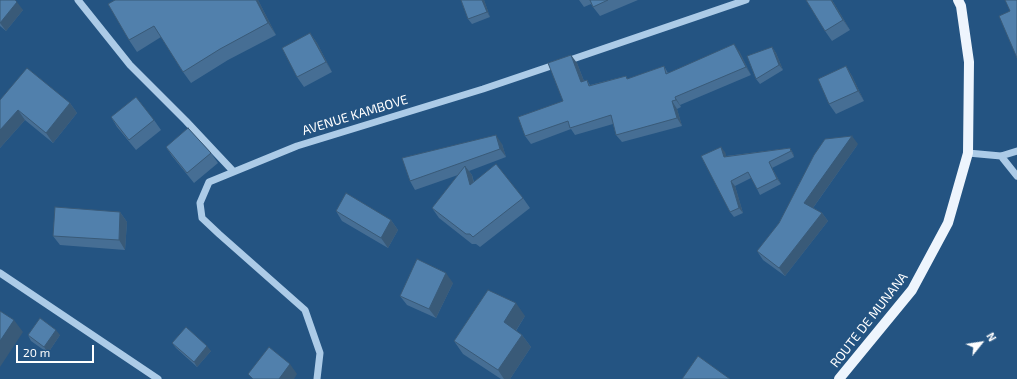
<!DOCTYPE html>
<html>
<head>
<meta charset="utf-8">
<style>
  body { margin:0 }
  #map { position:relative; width:1017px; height:379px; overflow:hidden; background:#245482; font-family:"Exo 2",sans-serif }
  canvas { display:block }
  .north { position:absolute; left:961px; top:323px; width:40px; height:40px; -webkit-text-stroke:3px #245482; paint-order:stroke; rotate:60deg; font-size:11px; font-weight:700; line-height:16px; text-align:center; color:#fff }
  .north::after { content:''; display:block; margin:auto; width:14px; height:18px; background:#fff; clip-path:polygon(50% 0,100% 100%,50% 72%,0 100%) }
  .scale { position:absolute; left:16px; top:345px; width:78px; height:18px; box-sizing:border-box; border:2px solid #fff; border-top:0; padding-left:5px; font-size:12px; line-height:14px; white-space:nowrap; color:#fff; -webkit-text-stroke:3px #245482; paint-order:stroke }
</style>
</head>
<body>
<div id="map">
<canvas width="1017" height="379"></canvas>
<div class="north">N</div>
<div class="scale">20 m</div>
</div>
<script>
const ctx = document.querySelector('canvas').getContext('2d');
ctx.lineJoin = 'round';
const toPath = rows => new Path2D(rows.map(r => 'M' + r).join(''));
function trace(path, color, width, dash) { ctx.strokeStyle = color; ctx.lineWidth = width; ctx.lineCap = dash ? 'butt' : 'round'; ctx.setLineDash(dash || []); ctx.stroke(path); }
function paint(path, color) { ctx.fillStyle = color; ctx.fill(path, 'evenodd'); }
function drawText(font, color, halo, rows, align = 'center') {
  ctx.font = font + ' "Exo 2",sans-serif'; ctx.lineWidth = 4; ctx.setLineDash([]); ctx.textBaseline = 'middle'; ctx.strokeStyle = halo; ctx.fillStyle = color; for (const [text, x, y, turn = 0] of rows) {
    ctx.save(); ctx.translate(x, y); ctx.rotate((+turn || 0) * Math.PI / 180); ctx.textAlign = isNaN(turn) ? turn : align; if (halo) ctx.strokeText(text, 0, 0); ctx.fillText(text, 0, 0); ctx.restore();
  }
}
const minor = toPath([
  [78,0,130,65,186,121,233,171],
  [567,61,746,0],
  [968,153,1001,156,1017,151],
  [1001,156,1017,176],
  [0,273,158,379],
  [317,379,320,353,305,310,219,234,202,218,200,203,209,182,297,146,483,89,557,64]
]);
const major = toPath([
  [839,379,912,290,948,223,968,153,969,62,961,6,958,0]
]);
const wall = toPath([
  [0,0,23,10,6,31,0,26],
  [258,0,276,35,228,60,191,83,183,72,161,37,137,52,129,40,108,4],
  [461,0,484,0,490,17,472,24,468,19],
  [579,0,638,0,600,16,593,7,591,4,584,7],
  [806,0,832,0,850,30,832,41,825,31],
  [310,33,317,43,332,72,304,87,297,77],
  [772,47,776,53,783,70,760,84,756,79],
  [739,51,751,75,680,105,681,107,677,109,682,126,622,142,616,135,613,124,575,135,571,129,531,144,525,136,563,101,577,63,584,81,587,80,590,85,626,76,628,79,664,66,668,73],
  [846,66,852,76,864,101,836,114,829,104],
  [0,100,70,103,77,113,53,143,25,120,0,148],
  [111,117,154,120,161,130,136,150,117,127],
  [502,144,506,157,469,171,472,175,474,182,523,198,530,208,480,247,476,244,472,244,439,218,432,208,458,175,415,190,410,181],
  [858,144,813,208,822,213,828,221,785,276,763,260,757,251],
  [166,147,211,153,218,163,194,183,172,156],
  [790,148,793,153,794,157,772,168,781,184,760,195,757,189,751,178,735,186,743,213,734,217,730,212,725,152,726,156],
  [336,211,391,220,398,230,388,248,342,221],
  [120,212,127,222,125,250,60,245,53,236],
  [453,283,436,318,407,305,400,296],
  [525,316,516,331,522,335,531,347,510,379,501,379,463,354,454,341],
  [28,335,60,335,48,353,31,341],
  [172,343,211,351,197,367,176,348]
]);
const shadedWall = toPath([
  [256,0,258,0,276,35,268,23],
  [482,0,484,0,490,17,487,12],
  [831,0,832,0,850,30,843,20],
  [17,2,23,10,6,31,0,23],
  [310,33,317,43,332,72,326,62],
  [734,44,739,51,751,75,746,67],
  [772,47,776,53,783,70,779,65],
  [571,55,577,63,587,89,581,82],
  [846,66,852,76,864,101,858,91],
  [675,97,680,105,681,107,676,100],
  [672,101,677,109,682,126,677,118],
  [70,103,77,113,53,143,46,133],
  [18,110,25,120,0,148,0,130],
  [496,135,502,144,506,157,500,149],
  [852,136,858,144,810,212,804,203],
  [721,147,725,152,728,162,724,157],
  [790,148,793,153,794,157,791,151],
  [769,162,772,168,781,184,777,179],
  [465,166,472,175,476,195,470,185],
  [731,181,735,186,743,213,739,208],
  [120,212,127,222,125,250,119,240],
  [822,213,828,221,785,276,779,268],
  [391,220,398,230,388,248,381,238],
  [446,273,453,283,436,318,429,309],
  [516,303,525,316,513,335,504,322],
  [14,320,23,332,0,367,0,341],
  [56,330,60,335,48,353,44,347],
  [522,335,531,347,510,379,504,379,498,370],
  [207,346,211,351,197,367,194,362],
  [290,364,297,374,294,379,279,379]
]);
const building = toPath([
  [0,0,15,0,17,2,0,23,0,0],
  [115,0,256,0,268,23,220,49,183,72,154,26,129,40,108,4,115,0],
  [461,0,482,0,487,12,468,19,461,0],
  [590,0,608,0,593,7,590,0],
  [806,0,831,0,843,20,825,31,806,0],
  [1005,0,1017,0,1017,58,999,16,1010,11,1005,0],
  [310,33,326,62,297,77,282,48,310,33],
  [734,44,746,67,675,97,676,100,672,101,677,118,616,135,611,115,570,128,568,121,525,136,518,117,563,101,548,63,571,55,581,82,587,80,589,86,626,76,627,79,664,66,666,74,734,44],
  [772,47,779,65,756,79,747,56,772,47],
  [846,66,858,91,829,104,818,79,846,66],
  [27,68,70,103,46,133,18,110,0,130,0,100,27,68],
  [136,97,154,120,129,140,111,117,136,97],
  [188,128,211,153,187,173,166,147,188,128],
  [496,135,500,149,410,181,402,158,496,135],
  [852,136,804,203,822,213,779,268,757,251,779,223,814,155,825,139,852,136],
  [721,147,724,157,790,148,791,151,769,162,777,179,757,189,748,172,731,181,739,208,730,212,701,156,721,147],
  [496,164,523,198,473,237,470,234,466,234,432,208,465,166,470,185,496,164],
  [346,193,391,220,381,238,336,211,346,193],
  [55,207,120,212,119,240,53,236,55,207],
  [417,259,446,273,429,309,400,296,417,259],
  [488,290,516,303,504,322,522,335,498,370,454,341,488,290],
  [0,311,14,320,0,341,0,311],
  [40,318,56,330,44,347,28,335,40,318],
  [186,327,207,346,194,362,172,343,186,327],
  [269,347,290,364,279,379,253,379,248,374,269,347],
  [698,356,730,379,682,379,698,356]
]);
const streetNames = [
  ["AVENUE KAMBOVE",355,115,-17],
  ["ROUTE DE MUNANA",869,320,-52]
];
trace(minor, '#accbe7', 7);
trace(major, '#eef5fd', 10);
paint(wall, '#466e94');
paint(shadedWall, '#395a78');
paint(building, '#5180ac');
trace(building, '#395a78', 1);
drawText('13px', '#fff', '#245482', streetNames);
</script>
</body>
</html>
